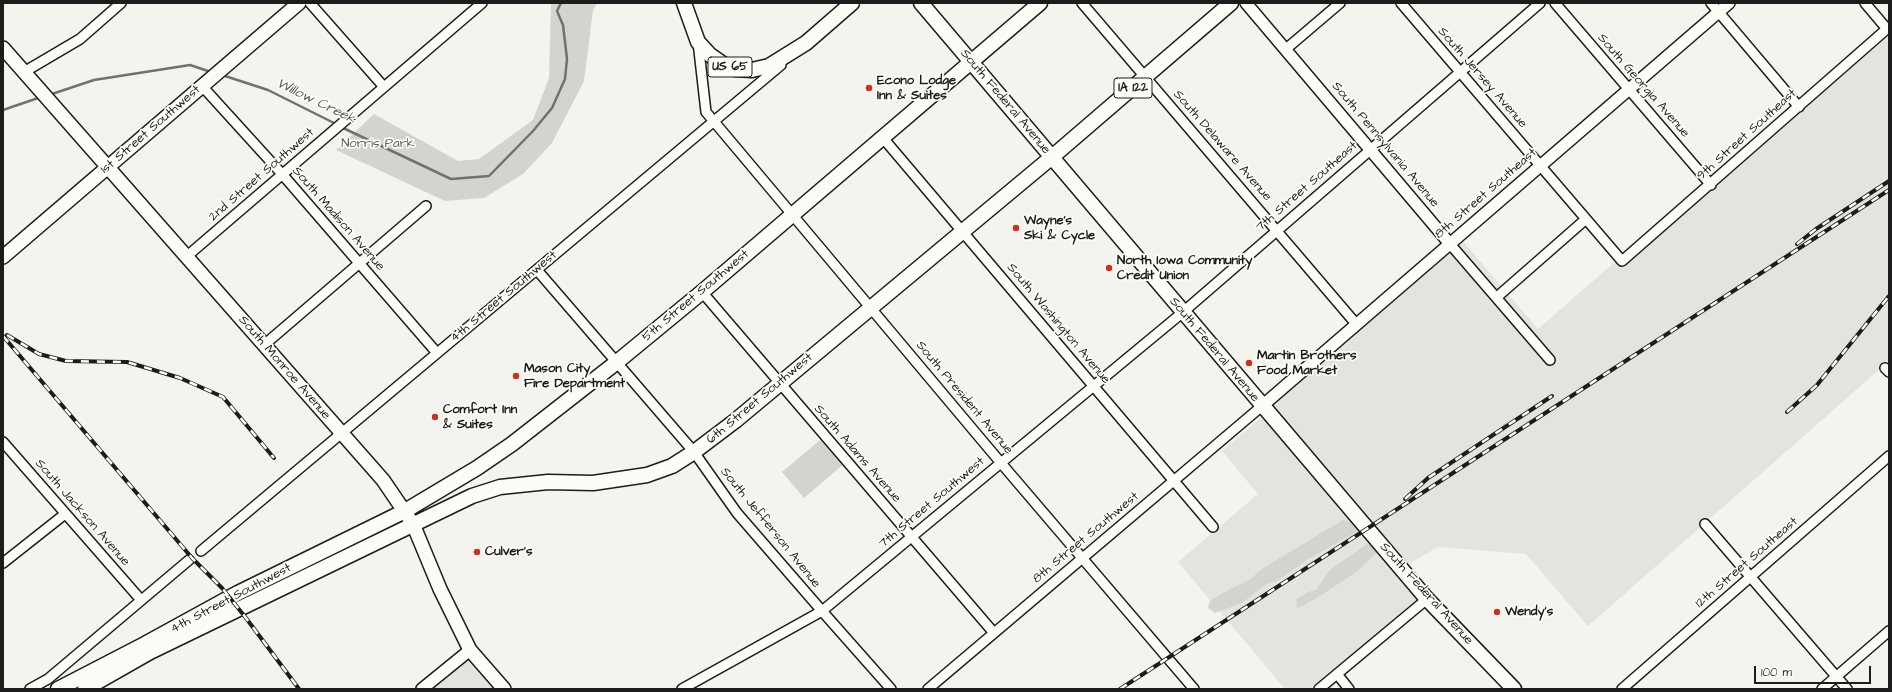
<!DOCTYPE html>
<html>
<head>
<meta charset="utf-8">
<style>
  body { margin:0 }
  #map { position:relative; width:1892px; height:692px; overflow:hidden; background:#f4f3ee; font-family:"Architects Daughter",sans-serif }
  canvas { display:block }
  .frame { position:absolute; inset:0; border:4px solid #1c1c1c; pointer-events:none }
  .scale { position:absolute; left:1754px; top:666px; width:117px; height:18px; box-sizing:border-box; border:2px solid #1c1c1c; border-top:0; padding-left:5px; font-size:12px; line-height:14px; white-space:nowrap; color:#1c1c1c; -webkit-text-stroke:3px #fdfcf7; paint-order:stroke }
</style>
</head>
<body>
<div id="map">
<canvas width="1892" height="692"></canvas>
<div class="frame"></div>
<div class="scale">100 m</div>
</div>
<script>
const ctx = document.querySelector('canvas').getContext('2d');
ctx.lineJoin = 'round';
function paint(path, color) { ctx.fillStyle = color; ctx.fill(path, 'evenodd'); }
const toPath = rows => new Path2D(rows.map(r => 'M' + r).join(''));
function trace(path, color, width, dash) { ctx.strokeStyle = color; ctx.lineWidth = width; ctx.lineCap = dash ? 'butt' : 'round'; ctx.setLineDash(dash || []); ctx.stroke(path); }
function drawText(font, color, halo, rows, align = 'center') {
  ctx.font = font + ' "Architects Daughter",sans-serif'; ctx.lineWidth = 3.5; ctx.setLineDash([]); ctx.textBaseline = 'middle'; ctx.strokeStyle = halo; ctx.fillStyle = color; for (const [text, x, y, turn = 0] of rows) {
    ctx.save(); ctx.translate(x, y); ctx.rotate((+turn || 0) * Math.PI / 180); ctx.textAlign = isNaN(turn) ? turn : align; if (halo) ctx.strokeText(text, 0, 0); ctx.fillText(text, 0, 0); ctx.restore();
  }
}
const built = toPath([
  [1889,23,1889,361,1588,626,1526,554,1438,547,1405,566,1268,408,1462,240,1538,329],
  [1264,415,1423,599,1315,689,1285,689,1178,562,1258,494,1222,451],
  [467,655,496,689,427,689]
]);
const green = toPath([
  [551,3,597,3,593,10,584,81,552,143,523,174,484,198,445,201,336,150,374,114,458,161,479,159,533,120,549,78],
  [825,436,846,462,804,498,782,472],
  [1343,520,1356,523,1360,527,1358,531,1305,561,1279,580,1265,585,1242,603,1215,613,1208,608,1210,601,1230,589,1251,579,1260,570],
  [1372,543,1374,545,1376,553,1356,572,1317,598,1297,608,1296,599,1308,592,1316,590,1330,570,1367,544]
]);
const stream = toPath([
  [222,75,268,90,336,124],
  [49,95,94,80,190,65,211,72],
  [3,110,41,97],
  [341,127,451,179,489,176,533,131,552,108,565,79,567,59,563,25,557,11,561,3]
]);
const minor = toPath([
  [310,3,384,87],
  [1082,3,1357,325],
  [1401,3,1622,261,1889,27],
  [1555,3,1711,185],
  [1711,3,1799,107],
  [1865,3,1887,29],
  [698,42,706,112,1001,463,1194,689],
  [1286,49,1340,3],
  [24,72,80,39,121,3],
  [202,86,282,174,437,353],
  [883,138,1213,527],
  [1450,244,1550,360],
  [186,257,482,3],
  [537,270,694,452,737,513,822,611,891,689],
  [702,292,994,633],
  [1497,297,1586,219],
  [264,345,426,206],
  [1885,368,1889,372],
  [3,442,141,600],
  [1705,524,1847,689],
  [201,551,781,65],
  [3,563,65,514],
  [1337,674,1349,689],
  [30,689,48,679,189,560],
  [682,689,822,611,1182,313,1540,3],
  [928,689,1262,406],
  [1319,689,1427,599],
  [1622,689,1889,456],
  [1822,689,1889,631]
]);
const tertiary = toPath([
  [1246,3,1450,244],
  [1262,406,1729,3],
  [422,689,470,650]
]);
const secondary = toPath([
  [3,48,383,480,413,524,440,589,470,650,504,689],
  [3,257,299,3]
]);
const primary = toPath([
  [684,3,698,42,710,55,723,64,735,69,752,70,769,66,806,43,852,3],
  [921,3,1427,599,1514,689],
  [58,689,145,644,238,593,405,511,477,468,512,444,617,362,702,292,1040,3],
  [85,689,150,652,472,496,500,487,548,482,593,483,647,475,672,466,694,452,735,421,1052,157,1231,3]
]);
const rail = toPath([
  [1797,244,1816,229,1889,181],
  [7,335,39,354,66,361,127,362,180,378,223,397,274,458],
  [3,336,192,558,222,588,246,618,299,689],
  [1787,412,1817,385,1889,296],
  [1405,499,1428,478,1552,396],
  [1120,689,1889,190]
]);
const markers = [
  [869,88,4,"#c8321e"],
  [1016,228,4,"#c8321e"],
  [1109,268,4,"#c8321e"],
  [1249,363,4,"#c8321e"],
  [516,376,4,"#c8321e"],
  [435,417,4,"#c8321e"],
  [477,552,4,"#c8321e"],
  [1497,612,4,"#c8321e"]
];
const shields = [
  [730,67,44],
  [1133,88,38]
];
const shieldNames = [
  ["US 65",730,67],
  ["IA 122",1133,88]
];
const streetNames = [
  ["South Jersey Avenue",1482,78,49],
  ["South Georgia Avenue",1643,86,49],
  ["South Federal Avenue",1005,102,50],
  ["1st Street Southwest",151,130,-41],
  ["9th Street Southeast",1747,135,-42],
  ["South Pennsylvania Avenue",1385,145,50],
  ["South Delaware Avenue",1222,146,49],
  ["2nd Street Southwest",262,175,-41],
  ["7th Street Southeast",1307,187,-41],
  ["8th Street Southeast",1486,194,-41],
  ["South Madison Avenue",338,219,49],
  ["5th Street Southwest",696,296,-40],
  ["4th Street Southwest",504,297,-40],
  ["South Washington Avenue",1058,324,50],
  ["South Federal Avenue",1214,350,50],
  ["South Monroe Avenue",284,368,49],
  ["South President Avenue",964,398,50],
  ["6th Street Southwest",760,399,-40],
  ["South Adams Avenue",857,454,49],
  ["7th Street Southwest",932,503,-40],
  ["South Jackson Avenue",82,513,49],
  ["South Jefferson Avenue",770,528,51],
  ["8th Street Southwest",1086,538,-40],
  ["12th Street Southeast",1747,563,-41],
  ["South Federal Avenue",1426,594,48],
  ["4th Street Southwest",231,599,-28]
];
const poiNames = [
  ["Econo Lodge",877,81],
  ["Inn & Suites",877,96],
  ["Wayne's",1024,221],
  ["Ski & Cycle",1024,236],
  ["North Iowa Community",1117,261],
  ["Credit Union",1117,276],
  ["Martin Brothers",1257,356],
  ["Food Market",1257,371],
  ["Mason City",524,369],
  ["Fire Department",524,384],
  ["Comfort Inn",443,410],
  ["& Suites",443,425],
  ["Culver's",485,552],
  ["Wendy's",1505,612]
];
const parkNames = [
  ["Norris Park",378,144]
];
const waterNames = [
  ["Willow Creek",316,102,26]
];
paint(built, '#e4e3de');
paint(green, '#d4d3cf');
trace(stream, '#72716f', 2.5);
trace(minor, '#1c1c1c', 12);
trace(tertiary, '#1c1c1c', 14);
trace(secondary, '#1c1c1c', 16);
trace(primary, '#1c1c1c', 17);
trace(minor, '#fdfcf7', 9);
trace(tertiary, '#fdfcf7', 11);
trace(secondary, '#fdfcf7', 13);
trace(primary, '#fdfcf7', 14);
trace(rail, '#1c1c1c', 4);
trace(rail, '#fdfcf7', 2.5, [8]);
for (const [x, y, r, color] of markers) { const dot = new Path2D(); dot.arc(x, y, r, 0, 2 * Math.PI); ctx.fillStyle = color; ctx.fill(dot); trace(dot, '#fdfcf7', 1.5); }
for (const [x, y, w] of shields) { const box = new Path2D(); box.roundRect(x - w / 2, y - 10, w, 20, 3); ctx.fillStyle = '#fdfcf7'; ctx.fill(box); trace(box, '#1c1c1c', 1); }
drawText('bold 12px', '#1c1c1c', null, shieldNames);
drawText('13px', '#1c1c1c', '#fdfcf7', streetNames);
drawText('bold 13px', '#1c1c1c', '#fdfcf7', poiNames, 'left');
drawText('13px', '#5c5c5b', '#fdfcf7', parkNames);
drawText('italic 14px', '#5c5c5a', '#fdfcf7', waterNames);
</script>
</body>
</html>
